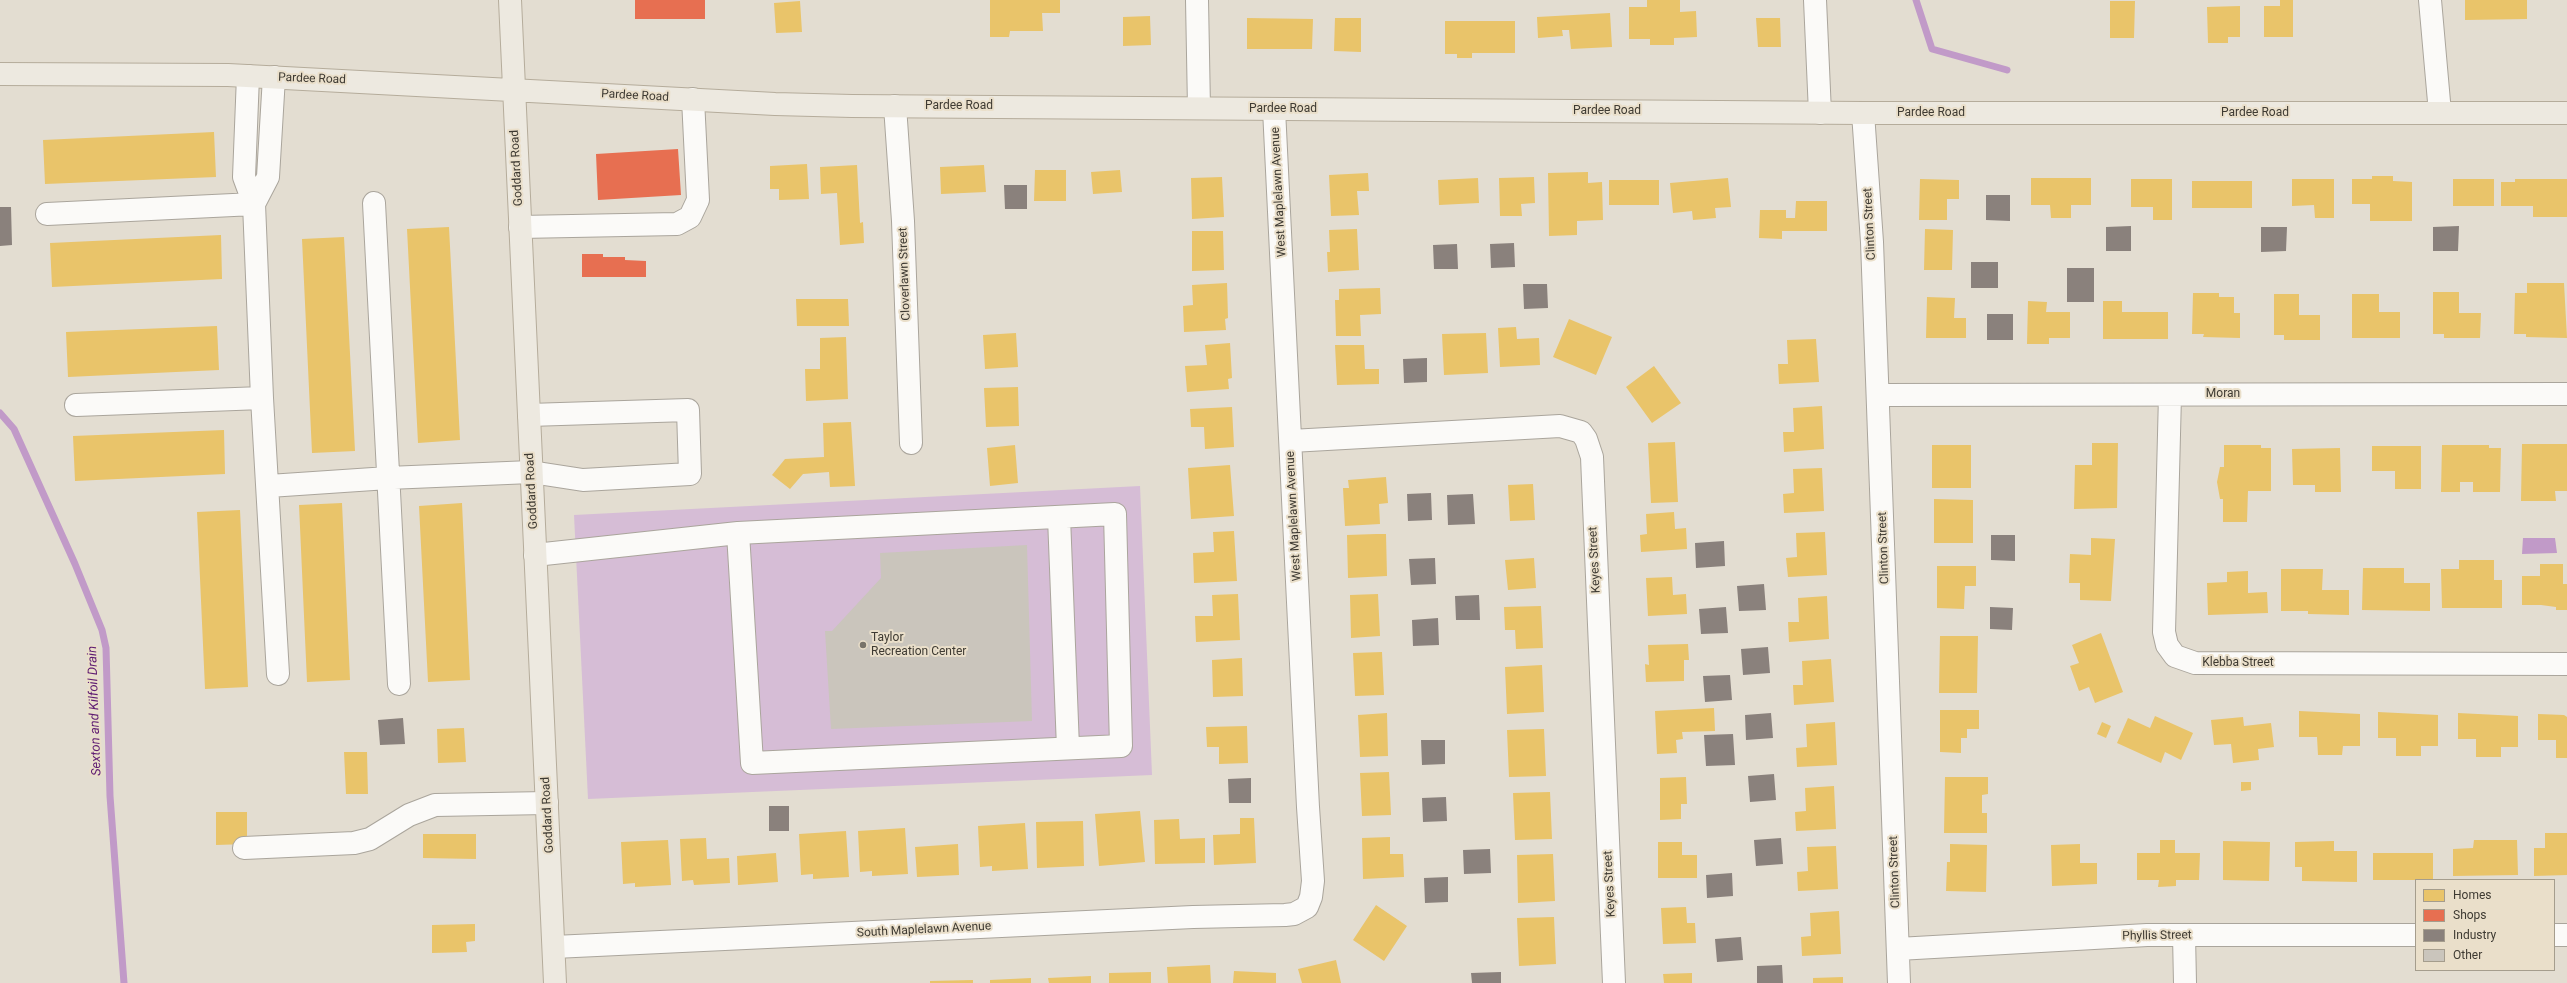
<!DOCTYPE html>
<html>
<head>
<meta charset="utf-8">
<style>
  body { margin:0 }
  #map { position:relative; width:2567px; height:983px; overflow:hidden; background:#e3ddd1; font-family:Roboto,sans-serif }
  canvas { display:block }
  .legend { position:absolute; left:2415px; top:879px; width:140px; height:92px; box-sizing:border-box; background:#eadfca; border:1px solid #a59d8d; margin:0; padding:5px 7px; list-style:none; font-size:12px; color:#3e3a32 }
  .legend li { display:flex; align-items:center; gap:8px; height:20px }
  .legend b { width:20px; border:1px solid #a59d8d }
</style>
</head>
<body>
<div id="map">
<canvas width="2567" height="983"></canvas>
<ul class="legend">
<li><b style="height:11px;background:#e9c46a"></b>Homes</li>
<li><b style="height:11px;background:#e76f51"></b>Shops</li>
<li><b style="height:11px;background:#8a817c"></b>Industry</li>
<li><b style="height:11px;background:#cac5bc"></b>Other</li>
</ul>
</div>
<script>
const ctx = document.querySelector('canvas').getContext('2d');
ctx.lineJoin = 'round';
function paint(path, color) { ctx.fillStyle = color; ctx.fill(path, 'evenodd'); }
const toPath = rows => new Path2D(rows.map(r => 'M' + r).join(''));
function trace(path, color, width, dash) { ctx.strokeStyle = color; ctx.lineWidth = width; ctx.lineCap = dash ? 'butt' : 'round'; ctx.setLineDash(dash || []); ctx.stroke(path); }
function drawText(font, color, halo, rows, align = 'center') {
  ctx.font = font + ' Roboto,sans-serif'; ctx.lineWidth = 4; ctx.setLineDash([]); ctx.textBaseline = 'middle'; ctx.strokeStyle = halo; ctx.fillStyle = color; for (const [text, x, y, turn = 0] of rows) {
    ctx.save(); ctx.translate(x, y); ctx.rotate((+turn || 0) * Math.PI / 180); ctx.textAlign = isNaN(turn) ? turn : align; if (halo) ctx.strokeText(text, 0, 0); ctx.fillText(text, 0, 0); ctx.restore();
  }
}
const green = toPath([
  [1140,486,1152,775,588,799,574,515]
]);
const water = toPath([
  [2523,538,2555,538,2557,553,2522,554]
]);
const homes = toPath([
  [990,0,1060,0,1060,13,1042,13,1043,31,1010,31,1009,37,990,37],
  [1647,0,1680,0,1680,12,1696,11,1697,37,1674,38,1674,45,1650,45,1650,39,1629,39,1629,7,1647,7],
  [2280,0,2293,0,2293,37,2264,37,2264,6,2280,6],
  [2465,0,2527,0,2527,19,2465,20],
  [800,1,802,32,776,33,774,3],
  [2110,1,2135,1,2134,38,2110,38],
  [2240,6,2240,37,2228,37,2228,43,2208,43,2207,7],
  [1610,13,1612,47,1571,49,1569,30,1562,30,1563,36,1538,38,1537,17],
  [1150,16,1151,45,1123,46,1123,17],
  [1247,18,1313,19,1312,49,1247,49],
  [1335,18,1361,18,1361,52,1334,51],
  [1756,18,1780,18,1781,47,1758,47],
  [1445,21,1515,21,1515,53,1472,53,1472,58,1457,58,1457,54,1445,54],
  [214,132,216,177,45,184,43,140],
  [807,164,809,199,779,200,779,189,770,189,770,166],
  [857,165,860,223,863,222,864,243,840,245,837,193,821,194,820,167],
  [984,165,986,192,941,194,940,167],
  [1035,170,1066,170,1066,201,1034,201],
  [1120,170,1122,192,1093,194,1091,172],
  [1588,172,1588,183,1602,182,1603,220,1577,221,1577,235,1549,236,1548,173],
  [1368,173,1369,191,1357,191,1359,215,1331,216,1329,175],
  [2372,176,2393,176,2393,181,2412,182,2412,221,2370,221,2370,204,2352,204,2352,179,2372,179],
  [1222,177,1224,217,1192,219,1191,178],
  [1534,177,1535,203,1521,204,1522,216,1500,216,1499,178],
  [1478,178,1479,203,1439,205,1438,180],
  [1728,178,1731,207,1715,208,1716,218,1693,220,1692,211,1673,213,1670,183],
  [2031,178,2091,178,2091,205,2071,205,2071,218,2051,218,2050,205,2031,205],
  [1920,179,1959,180,1959,199,1947,199,1947,220,1919,220],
  [2131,179,2172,179,2172,220,2153,220,2153,207,2131,207],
  [2292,179,2334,179,2334,218,2315,218,2314,205,2292,206],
  [2453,179,2494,179,2494,206,2453,206],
  [2515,179,2567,179,2567,217,2533,217,2533,206,2501,206,2501,182,2515,182],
  [1609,180,1659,180,1659,205,1609,205],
  [2192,181,2252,181,2252,208,2192,208],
  [1796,201,1827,201,1827,231,1782,231,1782,239,1759,238,1760,210,1786,210,1786,218,1795,218],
  [449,227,460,440,418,443,407,229],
  [1357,229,1359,270,1328,272,1327,252,1330,252,1329,230],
  [1925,229,1953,230,1952,270,1924,270],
  [1192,231,1223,231,1224,270,1192,271],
  [221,235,222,279,52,287,50,243],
  [344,237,355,451,312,453,302,239],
  [1227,283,1228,318,1225,319,1226,330,1184,332,1183,306,1193,305,1192,285],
  [2527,283,2564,283,2567,338,2526,337,2526,334,2514,334,2515,293,2527,293],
  [1380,288,1381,314,1360,315,1361,336,1336,336,1335,300,1339,300,1339,289],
  [2433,292,2459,292,2459,313,2481,313,2480,338,2444,338,2444,334,2433,334],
  [2193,293,2219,293,2219,297,2234,297,2234,313,2240,313,2240,338,2203,337,2204,334,2192,334],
  [2274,294,2299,294,2299,315,2320,315,2320,340,2284,340,2284,335,2274,335],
  [2352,294,2379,294,2379,312,2400,312,2400,338,2352,338],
  [1927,297,1955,298,1954,318,1966,318,1966,338,1926,338],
  [796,299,848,299,849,326,797,326],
  [2028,301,2047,302,2046,312,2070,312,2070,338,2049,338,2049,344,2027,344],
  [2103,301,2122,301,2122,312,2168,312,2168,339,2103,339],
  [1569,319,1612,337,1596,375,1553,357],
  [217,326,219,370,68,377,66,332],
  [1516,327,1517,339,1539,338,1540,365,1500,367,1498,328],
  [1016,333,1018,367,985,369,983,335],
  [1486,333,1488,373,1444,375,1442,334],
  [846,337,848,399,806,401,805,369,820,369,820,338],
  [1816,339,1819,382,1779,384,1778,364,1788,364,1787,340],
  [1230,343,1232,378,1228,379,1229,389,1187,392,1185,366,1207,365,1205,345],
  [1335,345,1364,345,1365,369,1379,369,1379,384,1337,385],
  [1654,366,1681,403,1652,423,1626,387],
  [1018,387,1019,426,986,427,984,388],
  [1822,406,1824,449,1784,452,1783,432,1794,432,1793,408],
  [1232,407,1234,447,1205,449,1204,427,1191,427,1190,409],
  [851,422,855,486,830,487,829,472,803,474,790,489,772,475,785,459,824,457,823,423],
  [224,430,225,474,75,481,73,436],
  [1675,442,1678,502,1651,503,1648,443],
  [2092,443,2118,443,2117,508,2074,509,2075,465,2092,465],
  [2522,444,2567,444,2567,491,2555,491,2556,501,2521,501],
  [1015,445,1018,483,990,486,987,448],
  [1932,445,1971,445,1971,488,1932,488],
  [2224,445,2261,445,2261,448,2271,448,2271,491,2248,491,2247,522,2223,522,2223,499,2220,499,2217,482,2220,467,2224,467],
  [2442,445,2489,445,2489,448,2501,448,2500,492,2473,492,2473,482,2460,482,2460,492,2441,492],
  [2372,446,2421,446,2421,489,2395,489,2395,471,2372,471],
  [2340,448,2341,492,2315,492,2315,485,2293,485,2292,449],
  [1230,465,1234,516,1191,519,1188,468],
  [1822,468,1824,511,1784,513,1783,494,1794,493,1793,469],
  [1386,477,1388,503,1379,504,1380,524,1345,526,1343,488,1349,488,1348,480],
  [1533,484,1535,520,1510,521,1508,485],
  [1934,499,1973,500,1973,543,1934,543],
  [342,503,350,680,307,682,299,505],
  [462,503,470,680,428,682,419,506],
  [240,510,248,687,205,689,197,512],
  [1674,512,1675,529,1686,528,1687,549,1641,552,1640,535,1647,534,1646,514],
  [1234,531,1237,581,1194,583,1193,553,1214,552,1213,532],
  [1825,532,1827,575,1788,577,1786,558,1797,557,1796,533],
  [1376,534,1386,534,1387,576,1348,578,1347,535],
  [2091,538,2115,539,2111,601,2080,600,2080,583,2069,583,2070,554,2091,555],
  [1534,558,1536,588,1508,590,1505,560],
  [2459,560,2494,560,2494,580,2502,580,2502,608,2442,608,2441,569,2459,569],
  [2540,564,2563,564,2563,584,2567,584,2567,610,2556,610,2556,607,2541,605,2522,605,2522,576,2540,576],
  [1937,566,1976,566,1976,586,1965,586,1964,609,1937,608],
  [2363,568,2404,568,2404,583,2430,583,2430,611,2362,610],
  [2281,569,2323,569,2322,590,2349,590,2349,615,2308,614,2308,611,2281,611],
  [2248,571,2248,593,2267,592,2268,613,2208,615,2207,583,2227,582,2227,572],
  [1672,577,1673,595,1686,594,1687,614,1648,616,1646,578],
  [1238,594,1240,640,1196,642,1195,616,1213,616,1212,595],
  [1378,594,1380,636,1351,638,1350,595],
  [1827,596,1829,639,1789,642,1788,622,1799,622,1798,598],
  [1541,606,1543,648,1516,649,1515,630,1505,630,1504,607],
  [2101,633,2123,692,2095,703,2089,687,2079,691,2070,666,2079,663,2072,645],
  [1940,636,1978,636,1977,693,1939,693],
  [1688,644,1689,660,1684,660,1684,681,1646,682,1645,664,1649,665,1648,645],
  [1382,652,1384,695,1355,696,1353,653],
  [1242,658,1243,696,1213,697,1212,660],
  [1831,659,1834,702,1794,705,1793,685,1803,685,1802,661],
  [1542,665,1544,712,1507,714,1505,667],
  [1714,708,1715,731,1682,732,1683,739,1676,740,1677,753,1657,754,1655,711],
  [1940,710,1979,710,1979,729,1967,729,1967,738,1961,738,1961,753,1940,752],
  [2299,711,2360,714,2360,746,2343,746,2342,755,2318,755,2317,737,2299,737],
  [2378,712,2438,715,2438,746,2421,746,2421,756,2396,756,2396,738,2378,738],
  [1387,713,1388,756,1360,757,1358,715],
  [2458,713,2518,716,2518,747,2501,747,2501,757,2476,757,2476,739,2458,739],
  [2538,714,2564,715,2567,717,2567,758,2556,758,2556,740,2538,740],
  [2155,716,2193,733,2181,760,2165,752,2161,763,2117,743,2128,718,2150,728],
  [2243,717,2244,726,2271,723,2274,747,2258,749,2259,760,2233,763,2231,744,2214,745,2211,720],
  [1835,722,1837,765,1797,767,1796,748,1807,747,1806,724],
  [2102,722,2111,726,2106,738,2097,734],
  [1247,726,1248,763,1219,764,1219,747,1207,747,1206,727],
  [464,728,466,762,438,763,437,729],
  [1544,729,1546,776,1509,777,1507,730],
  [344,752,367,752,368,794,346,794],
  [1389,772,1391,815,1362,816,1360,773],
  [1686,777,1687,804,1681,804,1681,819,1660,820,1660,778],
  [1945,777,1988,777,1988,794,1982,795,1982,813,1987,813,1987,833,1944,833],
  [2241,782,2251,782,2251,790,2241,791],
  [1834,786,1836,829,1796,831,1795,812,1806,811,1805,788],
  [1550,792,1552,839,1515,840,1513,793],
  [1140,811,1145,862,1099,866,1095,814],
  [216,812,247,812,247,844,216,845],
  [1240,818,1254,818,1256,863,1214,865,1213,835,1240,834],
  [1179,819,1180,839,1205,838,1205,863,1155,864,1154,820],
  [1083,821,1084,866,1037,868,1036,822],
  [1025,823,1028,869,992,871,992,866,980,867,978,826],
  [905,828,908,874,872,876,872,871,860,872,858,831],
  [846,831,849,877,813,879,813,874,801,875,799,834],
  [2545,833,2567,833,2567,875,2534,876,2534,848,2545,848],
  [423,834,476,834,476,859,423,858],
  [1390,837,1390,854,1403,854,1404,877,1363,879,1362,838],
  [706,838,707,859,729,858,730,883,694,885,693,880,682,881,680,839],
  [668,840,671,885,635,887,635,883,623,884,621,842],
  [2160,840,2175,840,2175,853,2200,853,2199,880,2176,880,2176,886,2158,887,2159,880,2137,880,2137,853,2160,853],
  [2474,840,2517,840,2518,875,2453,876,2453,849,2473,848],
  [2223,841,2270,842,2269,881,2223,880],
  [2334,841,2334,851,2357,851,2357,882,2302,881,2302,867,2295,867,2295,842],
  [1658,842,1682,842,1682,855,1697,855,1697,878,1658,878],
  [958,844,959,875,917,877,915,847],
  [1950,844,1987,845,1986,892,1946,891,1947,862,1950,862],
  [2080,844,2080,863,2097,863,2097,884,2052,886,2051,845],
  [1836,846,1838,889,1798,891,1797,872,1808,871,1807,847],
  [776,853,778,882,738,885,737,856],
  [2373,853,2433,853,2433,880,2373,880],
  [1553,854,1555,901,1518,903,1517,855],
  [1376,905,1407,926,1384,961,1353,940],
  [1686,907,1687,923,1695,923,1696,943,1663,944,1661,908],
  [1839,911,1841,954,1802,956,1801,937,1811,936,1810,913],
  [1554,917,1556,964,1519,966,1517,918],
  [475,924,475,941,466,942,467,952,432,953,432,925],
  [1336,960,1341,983,1302,983,1298,969],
  [1210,965,1211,983,1168,983,1167,967],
  [1234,971,1276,973,1276,983,1233,983],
  [1151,972,1151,983,1109,983,1109,973],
  [1692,973,1692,983,1664,983,1663,974],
  [1091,976,1091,983,1049,983,1048,978],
  [1843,977,1843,983,1813,983,1813,978],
  [1031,978,1031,983,990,983,990,980],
  [973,980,973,983,930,983,930,981]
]);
const shops = toPath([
  [635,0,705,0,705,19,635,19],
  [678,149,681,195,598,200,596,154],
  [582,254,603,254,603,257,625,257,625,260,646,261,646,277,582,277]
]);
const industry = toPath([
  [1004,185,1027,185,1027,209,1005,209],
  [1986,195,2010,195,2010,221,1986,220],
  [0,207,11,207,12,245,0,246],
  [2131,226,2131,251,2106,251,2106,227],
  [2459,226,2458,251,2433,251,2433,227],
  [2261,227,2287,227,2286,251,2261,252],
  [1514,243,1515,267,1491,268,1490,244],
  [1457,244,1458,269,1434,269,1433,245],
  [1971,262,1998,262,1998,288,1971,288],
  [2067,268,2094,268,2094,302,2067,302],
  [1523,284,1547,284,1548,308,1524,309],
  [1987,314,2013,314,2013,340,1987,340],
  [1427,358,1427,382,1404,383,1403,359],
  [1431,493,1432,520,1408,521,1407,494],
  [1473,494,1475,524,1448,525,1447,495],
  [1991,535,2015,535,2015,561,1991,560],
  [1724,541,1725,566,1696,568,1695,543],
  [1435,558,1436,584,1411,585,1409,559],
  [1764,584,1766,610,1739,611,1737,586],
  [1479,595,1480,620,1456,620,1455,596],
  [1726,607,1728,633,1701,634,1699,609],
  [1990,607,2013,608,2012,630,1990,629],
  [1438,618,1439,645,1413,646,1412,620],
  [1768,647,1770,673,1743,675,1741,649],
  [1730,675,1732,700,1705,702,1703,676],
  [1771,713,1773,738,1746,740,1745,715],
  [403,718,405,744,380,745,378,720],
  [1733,734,1735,765,1706,766,1704,735],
  [1421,740,1445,740,1445,764,1422,765],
  [1774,774,1776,800,1750,802,1748,776],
  [1251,778,1251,803,1229,803,1228,779],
  [1446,797,1447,821,1423,822,1422,798],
  [769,806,789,806,789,831,769,831],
  [1781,838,1783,864,1756,866,1754,840],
  [1490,849,1491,873,1464,874,1463,850],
  [1732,873,1733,896,1707,898,1706,875],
  [1448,877,1448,902,1425,903,1424,878],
  [1741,937,1743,960,1717,962,1715,939],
  [1782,965,1783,983,1757,983,1757,966],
  [1501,972,1501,983,1472,983,1471,973]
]);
const stream = toPath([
  [1916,0,1932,49,2007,70],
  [0,413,14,429,75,564,102,630,106,648,110,796,124,983]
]);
const building = toPath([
  [1027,545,1032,721,831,729,825,631,832,631,881,578,880,553]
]);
const minor = toPath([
  [1197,0,1199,108],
  [1815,0,1820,113],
  [2430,0,2440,113],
  [248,76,244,177,254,204,262,398,278,674],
  [895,106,903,221,911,443],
  [1863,113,1872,242,1899,983],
  [374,203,399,684],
  [47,214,254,204,268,177,274,77],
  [520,227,677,224,690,217,698,200,693,99],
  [1878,395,2567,394],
  [2170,395,2164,632,2167,645,2175,656,2195,663,2567,664],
  [76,405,262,398],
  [1291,441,1560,426,1581,432,1586,439,1592,457,1614,983],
  [269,486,388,478,531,472,583,480,690,474,688,410,529,415],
  [1059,517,1068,748],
  [535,555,738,533,1115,514,1121,746,752,763,738,533],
  [244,848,354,843,370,839,409,815,435,805,547,803],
  [2184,935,2185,983],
  [2554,935,2567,935],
  [554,947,1193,917,1285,915,1294,914,1307,907,1311,897,1313,881,1308,807,1274,109],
  [1898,949,2147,935,2416,935]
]);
const major = toPath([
  [510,0,555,983],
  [0,74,228,75,775,104,852,106,1863,113,2567,113]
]);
const markers = [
  [863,645,4,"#78736a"]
];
const streetNames = [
  ["Pardee Road",312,79,2],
  ["Pardee Road",635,96,3],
  ["Pardee Road",959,106],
  ["Pardee Road",1283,109],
  ["Pardee Road",1607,111],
  ["Pardee Road",1931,113],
  ["Pardee Road",2255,113],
  ["Goddard Road",517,168,-93],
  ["West Maplelawn Avenue",1279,192,-93],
  ["Clinton Street",1870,224,-93],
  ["Cloverlawn Street",905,274,-92],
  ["Moran",2223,394],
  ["Goddard Road",532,491,-93],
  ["West Maplelawn Avenue",1294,516,-93],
  ["Clinton Street",1884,548,-92],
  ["Keyes Street",1595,560,-93],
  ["Klebba Street",2238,663],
  ["Goddard Road",548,815,-93],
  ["Clinton Street",1895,872,-92],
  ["Keyes Street",1610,884,-93],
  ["South Maplelawn Avenue",924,930,-3],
  ["Phyllis Street",2157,936,-1]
];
const poiNames = [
  ["Taylor",871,638],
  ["Recreation Center",871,652]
];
const waterNames = [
  ["Sexton and Kilfoil Drain",95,711,-92]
];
paint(green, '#d6bdd6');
paint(water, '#c19ac8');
paint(homes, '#e9c46a');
paint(shops, '#e76f51');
paint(industry, '#8a817c');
trace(stream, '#c19ac8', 7);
paint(building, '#cac5bc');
trace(minor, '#aaa59c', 24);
trace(major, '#b5ac9b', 24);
trace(minor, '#fbfaf8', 22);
trace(major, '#ede9e0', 22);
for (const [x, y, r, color] of markers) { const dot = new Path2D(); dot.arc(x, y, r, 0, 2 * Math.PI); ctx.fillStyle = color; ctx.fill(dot); trace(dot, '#eadfca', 1.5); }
drawText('12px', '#3e3a32', '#eadfca', streetNames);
drawText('12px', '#3e3a32', '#eadfca', poiNames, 'left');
drawText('italic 13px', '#5e1b72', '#eadfca', waterNames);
</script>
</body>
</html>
